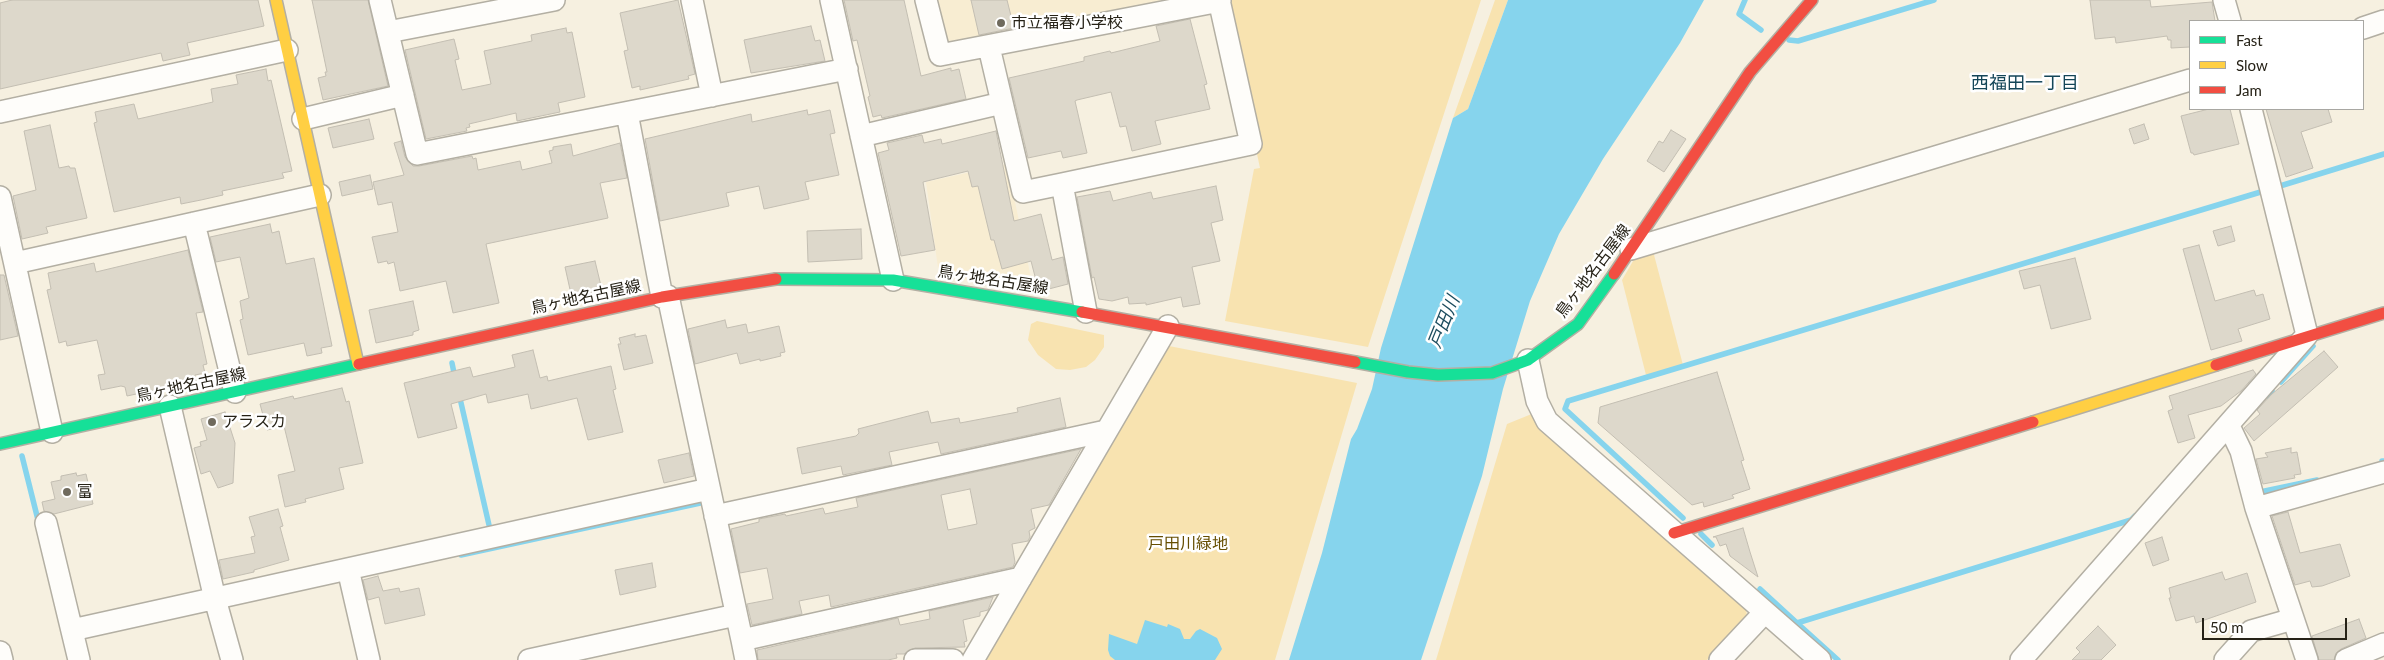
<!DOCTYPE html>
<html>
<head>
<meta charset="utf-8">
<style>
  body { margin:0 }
  #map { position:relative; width:2384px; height:660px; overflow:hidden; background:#f6f0e0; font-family:Lato,sans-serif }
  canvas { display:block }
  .legend { position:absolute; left:2189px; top:20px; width:175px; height:90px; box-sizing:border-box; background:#fff; border:1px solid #a8a7a2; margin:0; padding:6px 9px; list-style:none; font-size:15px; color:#262217 }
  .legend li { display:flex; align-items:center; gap:10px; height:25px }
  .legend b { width:25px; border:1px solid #a8a7a2 }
  .scale { position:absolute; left:2202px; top:618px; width:145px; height:22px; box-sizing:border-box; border:2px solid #262217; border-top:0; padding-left:6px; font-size:15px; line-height:18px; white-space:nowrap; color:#262217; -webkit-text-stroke:4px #fff; paint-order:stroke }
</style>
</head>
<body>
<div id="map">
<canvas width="2384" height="660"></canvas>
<ul class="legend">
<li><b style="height:6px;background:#16e098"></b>Fast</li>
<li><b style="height:6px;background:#ffcf43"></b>Slow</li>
<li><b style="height:6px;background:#f24e42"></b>Jam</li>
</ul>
<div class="scale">50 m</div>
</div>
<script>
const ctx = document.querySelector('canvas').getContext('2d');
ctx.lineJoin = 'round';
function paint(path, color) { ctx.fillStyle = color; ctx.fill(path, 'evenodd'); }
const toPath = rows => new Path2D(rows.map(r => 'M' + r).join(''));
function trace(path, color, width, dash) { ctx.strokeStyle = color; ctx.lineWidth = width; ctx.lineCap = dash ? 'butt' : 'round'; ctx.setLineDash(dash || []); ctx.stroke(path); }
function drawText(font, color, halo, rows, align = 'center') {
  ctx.font = font + ' Lato,"Noto Sans JP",sans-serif'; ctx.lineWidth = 5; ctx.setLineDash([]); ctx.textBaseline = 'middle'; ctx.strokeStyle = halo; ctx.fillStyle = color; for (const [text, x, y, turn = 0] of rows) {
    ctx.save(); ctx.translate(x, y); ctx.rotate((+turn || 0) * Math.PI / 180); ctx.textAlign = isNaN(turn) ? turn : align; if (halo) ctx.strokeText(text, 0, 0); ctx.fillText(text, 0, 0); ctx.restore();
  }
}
const built = toPath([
  [937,0,1172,0,946,47],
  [1007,164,1034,292,939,275,926,182]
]);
const green = toPath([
  [1224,0,1481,0,1368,347,1225,321,1254,169,1260,168],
  [1495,0,1508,0,1468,109,1453,118],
  [1653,251,1683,365,1646,375,1622,280,1636,256],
  [1037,321,1104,335,1104,347,1095,360,1086,367,1070,370,1056,369,1038,355,1028,340,1031,324],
  [1169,346,1357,383,1275,660,984,660],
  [1534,413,1744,601,1747,615,1707,660,1436,660,1507,424]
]);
const water = toPath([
  [1508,0,1704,0,1680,43,1603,159,1559,234,1530,301,1503,389,1482,476,1421,660,1289,660,1322,553,1351,439,1357,429,1372,389,1381,348,1453,118,1468,109],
  [1145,620,1167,627,1168,624,1180,629,1184,639,1190,639,1196,631,1200,629,1217,638,1222,649,1215,660,1115,660,1110,656,1108,650,1109,634,1137,644]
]);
const stream = toPath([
  [1745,0,1739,14,1761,30],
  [1789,40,1798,41,1934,0],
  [2280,186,2384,154],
  [452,363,455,378],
  [2281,382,2313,346],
  [459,394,489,525],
  [2268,396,2272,391],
  [22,456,39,524],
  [2382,461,2384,461],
  [2259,487,2260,492,2317,480],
  [1683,518,1565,409,1568,401,2264,191],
  [1701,534,1712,545],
  [461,555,705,502],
  [1760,589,1797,623,2131,520,2135,516],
  [1797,623,1838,660]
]);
const building = toPath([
  [12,0,258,0,264,26,187,43,190,55,163,61,161,53,0,89,0,3,12,0],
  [312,0,368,0,388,86,323,100,318,78,326,76,325,72,327,72,312,0],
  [678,0,695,74,688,76,689,79,640,90,640,86,632,88,624,51,628,50,620,13,678,0],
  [844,0,904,0,921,76,951,68,951,71,959,69,966,99,882,118,881,115,873,117,868,97,870,96,857,40,853,41,844,0],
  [971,0,1007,0,1014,28,979,35,971,0],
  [2090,0,2150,0,2151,7,2212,2,2215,21,2190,21,2190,47,2171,48,2171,40,2168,40,2167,36,2116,43,2115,37,2095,39,2090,0],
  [1190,19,1207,84,1204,85,1210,109,1155,121,1161,144,1132,151,1126,126,1120,127,1111,92,1077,100,1075,101,1087,153,1063,158,1061,151,1028,158,1009,78,1084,61,1084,57,1110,51,1111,53,1160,41,1156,26,1190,19],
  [811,26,815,41,820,40,825,61,751,73,744,40,811,26],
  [566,28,567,33,572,32,585,97,558,103,560,112,517,121,516,113,469,124,470,127,466,128,467,131,426,139,405,50,454,39,459,59,455,60,462,90,491,84,484,51,532,41,531,35,566,28],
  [266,69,268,81,271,80,292,171,282,173,284,178,222,191,223,195,201,200,181,204,180,197,114,212,94,123,97,122,95,112,134,104,138,119,213,102,211,89,238,84,236,75,266,69],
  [2209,109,2230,109,2239,144,2194,155,2193,153,2191,153,2181,116,2209,109],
  [2266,109,2328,109,2332,122,2301,132,2313,168,2286,177,2266,109],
  [807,110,808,115,830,110,835,133,830,134,839,175,805,182,809,199,764,209,759,186,726,193,729,206,660,221,645,139,751,114,752,122,807,110],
  [369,119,374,139,333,148,328,128,369,119],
  [2144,124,2149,139,2134,144,2129,129,2144,124],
  [50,125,59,168,69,166,70,168,75,168,87,218,46,227,48,233,22,239,13,196,36,190,24,131,50,125],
  [1671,130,1686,139,1664,172,1647,161,1659,141,1663,143,1671,130],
  [996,131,1014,221,1041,214,1052,260,1063,257,1068,284,1045,290,1038,288,1031,261,1002,269,994,240,991,240,978,186,972,187,968,171,923,182,935,250,901,256,878,153,889,150,887,143,922,135,924,143,941,139,942,144,996,131],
  [401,141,405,157,413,166,419,166,472,156,473,159,476,158,478,170,520,161,522,170,552,163,549,151,553,150,553,147,571,144,573,156,620,143,627,178,600,183,608,218,486,244,499,303,453,313,446,281,400,291,394,262,388,264,387,261,378,263,372,237,398,232,392,202,378,205,373,182,404,175,394,143,401,141],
  [370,175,373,189,342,196,339,182,370,175],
  [1216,186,1223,220,1211,223,1220,261,1192,267,1200,304,1183,307,1181,297,1146,305,1146,303,1129,304,1128,297,1112,301,1099,299,1094,277,1092,278,1077,197,1110,191,1113,201,1151,192,1153,199,1216,186],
  [270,224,272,233,279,231,286,264,314,258,332,346,321,348,322,353,307,356,304,343,248,355,240,320,243,319,240,301,249,298,240,257,216,262,210,237,270,224],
  [2231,226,2235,241,2218,246,2213,231,2231,226],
  [861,229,862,259,808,262,807,231,861,229],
  [2199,245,2215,301,2254,290,2256,296,2263,294,2270,319,2238,329,2242,341,2211,350,2183,249,2199,245],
  [188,250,203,312,196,313,207,364,203,365,205,373,195,375,196,381,127,396,125,387,121,386,101,390,98,375,105,374,97,340,67,346,66,341,59,343,47,290,51,289,48,273,94,263,96,272,188,250],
  [2075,258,2091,319,2051,329,2040,285,2024,289,2019,271,2075,258],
  [595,261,602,290,578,295,577,292,571,294,565,267,595,261],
  [0,275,4,275,18,336,0,340,0,275],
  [413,301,419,330,413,332,413,335,376,343,369,310,413,301],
  [725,320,727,328,746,324,748,333,779,326,785,352,780,353,781,356,760,361,760,359,740,364,737,353,695,364,688,329,725,320],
  [635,334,635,337,646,335,653,363,624,370,618,344,621,344,619,338,635,334],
  [533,350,540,378,547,376,548,381,611,366,616,389,613,390,623,432,588,440,577,398,531,409,528,394,488,403,486,394,451,404,457,428,418,438,404,383,470,367,473,377,515,367,512,355,533,350],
  [2324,351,2338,367,2254,441,2244,428,2260,414,2257,410,2272,394,2324,351],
  [2253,370,2256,374,2241,391,2221,406,2188,415,2195,438,2178,443,2168,411,2173,409,2169,396,2253,370],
  [1717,372,1744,460,1741,461,1750,489,1732,495,1734,498,1704,507,1703,502,1692,505,1598,423,1600,407,1717,372],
  [342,388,346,402,349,401,363,463,339,468,344,489,305,499,306,502,285,507,278,475,295,471,284,426,267,430,260,404,293,396,294,399,342,388],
  [1060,398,1066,427,941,454,938,442,889,452,892,465,843,475,841,466,802,474,797,448,856,436,859,433,858,429,928,411,931,423,959,418,960,423,1018,412,1017,408,1060,398],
  [225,412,235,443,233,483,218,488,210,471,201,474,194,448,201,446,200,442,207,440,201,419,225,412],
  [2291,448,2291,453,2297,452,2301,474,2294,475,2295,478,2263,484,2256,459,2268,457,2265,453,2291,448],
  [1081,449,1049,505,1031,509,1035,528,1029,531,1030,537,1028,541,1012,544,1015,562,1013,567,831,607,829,595,799,601,802,614,752,625,747,604,773,599,767,568,740,573,731,529,759,522,759,519,785,514,786,516,823,508,825,514,858,507,856,498,1081,449],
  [970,489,977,524,948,530,941,495,970,489],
  [689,453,694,476,664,483,658,460,689,453],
  [76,473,77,476,86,474,93,504,54,514,44,511,42,502,55,499,51,482,61,480,61,476,76,473],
  [278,509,283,526,280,527,289,560,254,570,254,572,223,579,219,560,255,553,251,537,255,536,249,517,278,509],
  [2288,512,2300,553,2340,544,2350,576,2322,586,2312,587,2310,581,2295,585,2272,516,2288,512],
  [1743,528,1750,552,1758,577,1730,556,1726,544,1720,546,1716,537,1713,537,1743,528],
  [2162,537,2169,560,2153,566,2145,543,2162,537],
  [652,563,656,587,620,595,615,570,652,563],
  [2222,572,2225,580,2247,573,2256,602,2196,623,2194,616,2176,621,2169,598,2171,598,2169,588,2222,572],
  [378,576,383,591,399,588,400,592,419,588,425,615,385,624,379,597,368,600,363,580,378,576],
  [993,597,988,610,980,612,980,616,963,620,967,641,964,642,965,647,915,648,904,654,896,654,897,658,888,660,758,660,757,650,898,618,900,625,930,619,929,611,993,597],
  [2359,619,2366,638,2341,649,2336,653,2334,660,2319,660,2312,636,2359,619],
  [2098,626,2116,645,2101,660,2072,660,2080,652,2076,648,2098,626]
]);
const street = toPath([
  [380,0,417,154,847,69],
  [692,0,712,96],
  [831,0,893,280],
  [926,0,940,55,1220,1],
  [2224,0,2230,21],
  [2363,28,2384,21],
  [388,32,554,0],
  [989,47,1023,192,1062,184,1251,144,1219,0],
  [0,112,287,50],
  [627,113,662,297],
  [303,119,403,95],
  [861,136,1002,103],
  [1062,184,1086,312],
  [0,197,52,432],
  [194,223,235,392],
  [1631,249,2190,80],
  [15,263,320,195],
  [668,296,742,640,1021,578],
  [1528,360,1537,401,1547,421,1820,660],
  [170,406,215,599,232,660],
  [2229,426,2241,451,2256,508,2307,660],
  [2256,508,2384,472],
  [715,516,1106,431],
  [46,523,79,660],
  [348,569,369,660],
  [72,630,709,489],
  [742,640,746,660],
  [0,652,2,660],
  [529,660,736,615],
  [915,660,953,660],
  [973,660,1168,326],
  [1720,660,1765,612],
  [2021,660,2307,335,2251,109],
  [2225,660,2251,631,2293,619],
  [2346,660,2384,644]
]);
const fast = toPath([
  [776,279,893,280,1082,312],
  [1355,362,1408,372,1438,375,1492,373,1528,360,1578,324,1614,274],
  [0,444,359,364]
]);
const slow = toPath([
  [276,0,358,364],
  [2033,422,2216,365]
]);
const jam = toPath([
  [1614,274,1750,72,1812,0],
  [1082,312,1355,362],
  [359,364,662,297,776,279],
  [2216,365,2384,313],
  [1674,533,2033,422]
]);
const markers = [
  [1001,23,5,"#6f6a5d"],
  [212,422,5,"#6f6a5d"],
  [67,492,5,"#6f6a5d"]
];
const poiNames = [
  ["市立福春小学校",1011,23],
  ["アラスカ",222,422],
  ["富",77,492]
];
const streetNames = [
  ["鳥ヶ地名古屋線",1593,271,-53],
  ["鳥ヶ地名古屋線",993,280,9],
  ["鳥ヶ地名古屋線",586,297,-12],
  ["鳥ヶ地名古屋線",191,385,-12]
];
const parkNames = [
  ["戸田川緑地",1188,544]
];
const neighbourhoodNames = [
  ["西福田一丁目",2025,83]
];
const waterNames = [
  ["戸田川",1444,322,-68]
];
paint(built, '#f8edd2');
paint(green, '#f8e3b0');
paint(water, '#86d4ed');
trace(stream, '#86d4ed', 5.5);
paint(building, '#ddd8cb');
trace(building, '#c3beb2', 1);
trace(street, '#b3afa3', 24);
trace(fast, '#b3afa3', 14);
trace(slow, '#b3afa3', 14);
trace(jam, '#b3afa3', 14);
trace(street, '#fefdfa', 21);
trace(fast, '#16e098', 11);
trace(slow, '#ffcf43', 11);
trace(jam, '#f24e42', 11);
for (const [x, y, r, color] of markers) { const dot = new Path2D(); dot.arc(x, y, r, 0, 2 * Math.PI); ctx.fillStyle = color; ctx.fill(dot); trace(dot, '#fff', 2); }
drawText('16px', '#262217', '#fff', poiNames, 'left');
drawText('16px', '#262217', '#fff', streetNames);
drawText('16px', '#664e02', '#fff', parkNames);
drawText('18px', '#144658', '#fff', neighbourhoodNames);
drawText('italic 18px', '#1d4d5f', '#fff', waterNames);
</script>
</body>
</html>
